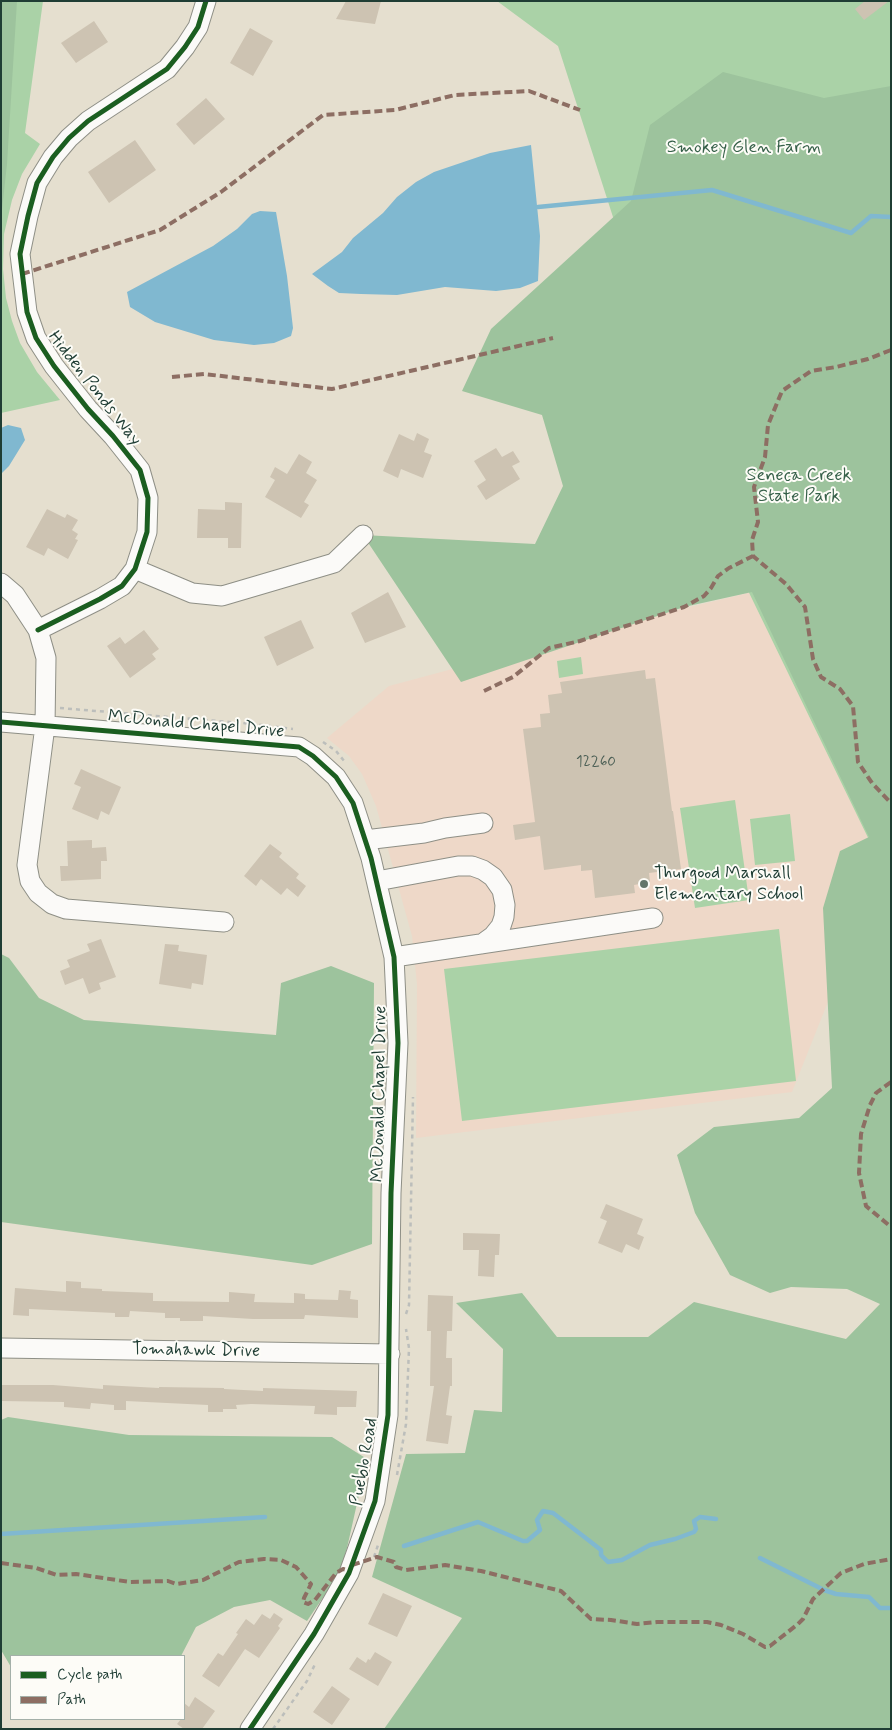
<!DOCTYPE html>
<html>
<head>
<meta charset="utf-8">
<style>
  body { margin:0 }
  #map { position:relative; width:892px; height:1730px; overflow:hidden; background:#e5dfcf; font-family:Mynerve,sans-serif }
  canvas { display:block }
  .frame { position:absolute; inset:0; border:2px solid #1f3d34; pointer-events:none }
  .legend { position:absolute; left:10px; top:1655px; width:175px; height:65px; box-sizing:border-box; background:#fdfcf7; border:1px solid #a4b0a9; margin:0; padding:6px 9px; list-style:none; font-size:15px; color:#1f3d34 }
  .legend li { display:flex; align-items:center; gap:10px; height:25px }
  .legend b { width:25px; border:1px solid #a4b0a9 }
</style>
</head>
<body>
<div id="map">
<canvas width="892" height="1730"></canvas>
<div class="frame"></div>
<ul class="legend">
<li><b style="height:6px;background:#1b5e20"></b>Cycle path</li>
<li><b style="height:6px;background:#8d6e63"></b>Path</li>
</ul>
</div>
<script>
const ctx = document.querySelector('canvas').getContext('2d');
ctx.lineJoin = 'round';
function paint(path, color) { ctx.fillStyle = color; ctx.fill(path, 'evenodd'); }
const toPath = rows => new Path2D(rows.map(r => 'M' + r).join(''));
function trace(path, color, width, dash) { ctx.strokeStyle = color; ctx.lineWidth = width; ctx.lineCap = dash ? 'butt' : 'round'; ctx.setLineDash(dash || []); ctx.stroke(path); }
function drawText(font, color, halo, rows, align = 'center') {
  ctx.font = font + ' Mynerve,sans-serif'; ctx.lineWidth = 4; ctx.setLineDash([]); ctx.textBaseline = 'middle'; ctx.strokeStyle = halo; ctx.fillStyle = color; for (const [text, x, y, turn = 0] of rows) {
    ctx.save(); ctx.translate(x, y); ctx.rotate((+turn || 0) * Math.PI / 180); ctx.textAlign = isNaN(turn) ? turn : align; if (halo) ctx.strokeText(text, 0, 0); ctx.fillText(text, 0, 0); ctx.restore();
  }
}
const built = toPath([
  [752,592,891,856,855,934,792,1092,416,1138,417,984,412,936,376,806,362,774,349,756,327,738,389,686,624,623]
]);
const green = toPath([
  [1,1,43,1,25,133,40,144,22,174,12,200,4,234,3,269,6,298,12,321,20,343,37,372,60,400,1,413],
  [497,1,891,1,891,885,704,500,558,46],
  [581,657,583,674,559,678,557,661],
  [735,800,749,900,695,908,680,808],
  [790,814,795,861,755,865,750,819],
  [779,929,796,1081,462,1121,444,969]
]);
const forest = toPath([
  [1,1,17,1,7,164,1,219],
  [723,72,824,98,891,86,891,1729,384,1729,462,1618,372,1577,406,1454,465,1453,474,1410,502,1412,503,1349,456,1303,522,1293,557,1337,648,1337,694,1302,846,1339,880,1304,847,1289,791,1287,770,1293,730,1275,695,1213,677,1155,714,1127,799,1118,832,1088,823,908,840,851,869,837,752,592,684,607,461,682,363,535,535,544,563,486,542,415,462,391,491,329,631,201,650,125],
  [1,954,9,958,39,998,84,1020,276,1035,281,983,331,966,374,983,372,1244,312,1265,1,1222],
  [8,1417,129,1435,332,1437,367,1459,347,1548,339,1574,307,1621,270,1600,234,1607,196,1627,181,1656,11,1656,11,1667,1,1650,1,1420]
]);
const water = toPath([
  [531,145,540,236,538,281,520,288,496,291,445,287,397,295,361,294,339,293,328,286,312,274,342,252,353,238,383,213,397,197,416,182,434,172,490,153],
  [260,211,276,212,287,276,293,328,291,336,274,343,254,345,214,340,155,322,130,307,127,292,213,246,237,229,252,214],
  [8,425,21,428,25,440,9,466,1,474,1,428]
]);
const stream = toPath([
  [538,207,712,190,851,233,871,216,891,217],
  [1,1534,265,1517],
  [404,1546,478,1522,523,1541,527,1541,540,1530,537,1520,543,1511,553,1513,587,1539,601,1550,601,1555,608,1562,622,1560,650,1545,675,1539,694,1532,696,1529,694,1521,700,1517,716,1519],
  [760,1558,824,1590,836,1594,869,1597,880,1608,891,1608]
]);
const building = toPath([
  [346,1,381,1,375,24,336,19],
  [865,1,889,1,864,20,855,9],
  [94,21,108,42,76,63,61,43],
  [250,28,273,41,253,76,230,63],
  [206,98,225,119,194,145,176,124],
  [135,140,156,170,109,203,88,172],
  [417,433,429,439,424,452,432,455,423,478,401,469,398,478,383,471,399,434,414,441],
  [496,448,502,457,513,451,520,462,512,466,520,479,486,500,477,486,486,480,474,461],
  [299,454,312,462,306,473,317,480,304,502,309,505,301,518,265,497,275,480,270,477,275,467,287,474],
  [225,502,242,503,241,548,228,548,228,538,197,538,198,509,225,510],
  [47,509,65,518,67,514,78,520,72,530,78,534,75,539,78,540,68,559,48,548,44,556,26,547],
  [388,592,406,627,365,643,351,613],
  [301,620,314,648,277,666,264,637],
  [144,630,159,649,152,654,156,659,130,678,107,646,120,637,125,644],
  [645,670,646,679,655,678,672,811,673,811,681,869,649,873,650,882,634,885,635,893,595,898,592,870,581,871,581,865,544,870,540,836,515,840,513,825,535,822,523,729,541,727,540,714,550,713,548,695,562,693,560,682],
  [81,769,121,787,109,815,101,811,98,820,72,809,81,787,74,784],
  [92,840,92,848,106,847,107,861,101,861,101,879,61,881,60,866,68,866,67,841],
  [270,844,282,853,279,857,299,874,296,878,306,886,298,897,287,888,281,895,261,879,256,886,244,876],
  [101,939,116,977,99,983,101,989,89,994,83,978,65,985,60,971,70,967,67,960,90,951,87,944],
  [165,944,179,945,178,951,207,955,203,985,192,983,191,989,159,984],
  [606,1204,643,1219,637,1234,644,1237,639,1250,626,1244,622,1253,598,1243,607,1221,600,1218],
  [463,1233,500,1234,499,1255,495,1255,494,1277,478,1276,479,1250,463,1250],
  [66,1281,81,1282,81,1288,102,1289,102,1291,153,1293,153,1301,229,1302,229,1292,255,1294,254,1302,294,1303,294,1293,305,1294,305,1299,338,1300,339,1290,351,1291,350,1299,358,1300,358,1318,305,1315,304,1319,253,1319,203,1316,203,1321,180,1321,180,1318,165,1318,165,1313,130,1311,129,1317,115,1317,115,1313,29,1309,29,1316,13,1315,15,1288,66,1292],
  [428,1295,453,1296,452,1331,447,1331,446,1358,452,1358,452,1386,450,1386,446,1415,452,1416,448,1444,426,1441,434,1386,430,1386,431,1331,427,1331],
  [1,1385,53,1385,103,1389,103,1385,159,1388,159,1387,224,1388,224,1389,263,1391,263,1388,357,1391,356,1407,337,1407,337,1415,314,1414,315,1406,251,1404,236,1405,237,1409,223,1409,223,1412,208,1412,208,1405,126,1401,126,1410,114,1410,114,1405,91,1403,90,1409,64,1407,64,1402,1,1401],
  [383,1593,412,1606,397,1637,368,1624],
  [274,1613,283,1619,278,1626,280,1628,259,1658,245,1649,219,1687,202,1676,218,1653,223,1656,238,1634,236,1633,246,1619,254,1625,262,1614,270,1619],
  [375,1652,392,1662,378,1686,349,1669,357,1657,366,1663,368,1659,370,1660],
  [332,1686,350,1699,332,1725,313,1712],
  [195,1697,215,1711,202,1729,184,1729,177,1724,181,1719,184,1719,184,1703,189,1707]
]);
const path = toPath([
  [60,708,254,724,293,729],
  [323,742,336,751,345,762],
  [406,1314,409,1305,413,1097],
  [397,1475,406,1424,409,1348,406,1329],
  [374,1557,378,1545],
  [273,1729,307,1681,316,1662]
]);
const minor = toPath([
  [135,569,192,593,222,596,334,563,363,535],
  [1,583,15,595,38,630,46,658,45,726,27,865,30,881,38,893,52,904,66,909,224,922],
  [38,630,100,599,122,586,135,569,147,532,148,498,140,470,113,436,88,409,54,366,36,338,27,312,20,254,28,216,37,183,53,157,69,138,88,121,167,69,185,47,198,27,206,1],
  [1,722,299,747,313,756,336,777,353,803,371,858,394,957,398,1043,391,1193,388,1415,375,1501,349,1573,314,1634,250,1729],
  [365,840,424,833,445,828,483,823],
  [377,881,458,866,472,866,483,870,493,877,502,890,505,905,504,917,501,926,493,936,482,944],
  [394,957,653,918],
  [1,1348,390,1354]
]);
const quiet = toPath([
  [22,274,160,230,221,192,323,115,395,110,455,95,529,91,580,110],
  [891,350,868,359,836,367,811,371,782,391,768,425,765,457,754,487,758,522,752,540,753,556,786,584,805,607,813,659,821,677,840,689,853,706,858,762,872,783,891,803],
  [172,377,204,374,332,389,553,338],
  [484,691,513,677,549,648,580,641,684,607,704,596,711,588,718,576,729,568,753,556],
  [891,1082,876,1093,870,1105,861,1134,859,1173,866,1206,891,1227],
  [1,1563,36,1568,57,1575,76,1574,130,1582,168,1581,176,1584,203,1580,239,1562,264,1559,281,1560,296,1567,311,1584,304,1598,303,1602,308,1604,315,1600,336,1573,343,1569,350,1571],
  [352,1565,377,1557,394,1562,396,1567,406,1570,445,1565,481,1571,561,1591,591,1619,611,1620,637,1624,657,1622,707,1622,721,1625,743,1634,765,1647,770,1646,798,1624,803,1619,813,1599,841,1573,864,1564,891,1559]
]);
const cycleway = toPath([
  [38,630,100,599,122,586,135,569,147,532,148,498,140,470,113,436,88,409,54,366,36,338,27,312,20,254,28,216,37,183,53,157,69,138,88,121,167,69,185,47,198,27,206,1],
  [1,722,299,747,313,756,336,777,353,803,371,858,394,957,398,1043,391,1193,388,1415,375,1501,349,1573,314,1634,250,1729]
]);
const markers = [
  [644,884,5,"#64766a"]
];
const numberNames = [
  ["12260",596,763]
];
const parkNames = [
  ["Smokey Glen Farm",744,148],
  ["Seneca Creek",799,476],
  ["State Park",799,497]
];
const streetNames = [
  ["Hidden Ponds Way",94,389,52],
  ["McDonald Chapel Drive",196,725,5],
  ["McDonald Chapel Drive",380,1094,-89],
  ["Tomahawk Drive",196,1351,1],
  ["Pueblo Road",365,1462,-80]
];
const poiNames = [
  ["Thurgood Marshall",654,874],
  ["Elementary School",654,895]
];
paint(built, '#eed8c8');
paint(green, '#aad2a7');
paint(forest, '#9dc39d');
paint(water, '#80b8d0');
trace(stream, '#80b8d0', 4.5);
paint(building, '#cdc3b2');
trace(minor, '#8e8f86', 21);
trace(path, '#bcbebb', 2.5, [4, 4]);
trace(minor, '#fbfaf8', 19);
trace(quiet, '#8d6e63', 4, [8, 4]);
trace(cycleway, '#1b5e20', 5);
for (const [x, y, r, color] of markers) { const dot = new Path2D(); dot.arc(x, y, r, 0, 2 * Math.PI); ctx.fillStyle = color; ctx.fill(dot); trace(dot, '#fdfcf7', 2); }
drawText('15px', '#4a5e54', null, numberNames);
drawText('18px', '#366049', '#fdfcf7', parkNames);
drawText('18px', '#1f3d34', '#fdfcf7', streetNames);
drawText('18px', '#1f3d34', '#fdfcf7', poiNames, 'left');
</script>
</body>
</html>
